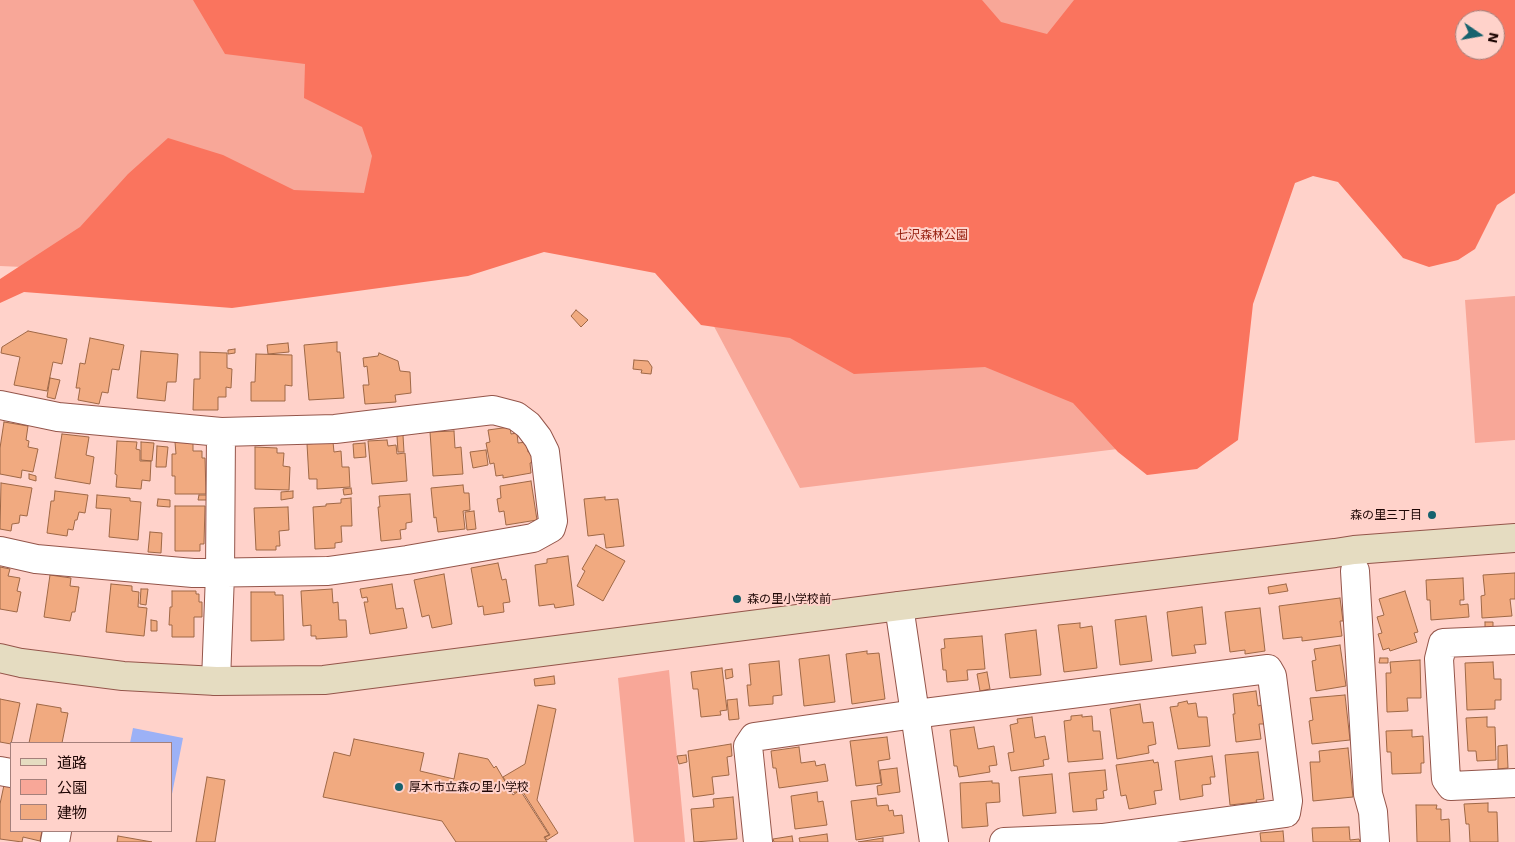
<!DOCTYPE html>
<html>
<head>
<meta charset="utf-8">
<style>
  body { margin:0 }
  #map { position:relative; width:1515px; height:842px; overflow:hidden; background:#ffd2ca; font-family:"Work Sans","Noto Sans JP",sans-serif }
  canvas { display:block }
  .legend { position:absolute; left:10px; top:742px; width:162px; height:90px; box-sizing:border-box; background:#ffd2ca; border:1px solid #a5807b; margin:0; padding:6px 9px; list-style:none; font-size:15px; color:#1e0604 }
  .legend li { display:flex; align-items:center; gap:10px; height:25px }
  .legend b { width:25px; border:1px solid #a5807b }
  .north { position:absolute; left:1455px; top:10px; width:50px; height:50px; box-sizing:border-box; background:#ffd2ca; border:1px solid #a5807b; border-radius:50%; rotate:102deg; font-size:14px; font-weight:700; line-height:20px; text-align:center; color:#1e0604 }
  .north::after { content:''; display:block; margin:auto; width:18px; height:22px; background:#16626e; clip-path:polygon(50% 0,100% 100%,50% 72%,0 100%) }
</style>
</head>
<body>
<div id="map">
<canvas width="1515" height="842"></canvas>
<ul class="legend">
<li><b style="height:6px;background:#e5dcc1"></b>道路</li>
<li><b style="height:14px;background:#f8a798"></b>公園</li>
<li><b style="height:14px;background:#f1aa80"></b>建物</li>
</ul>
<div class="north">N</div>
</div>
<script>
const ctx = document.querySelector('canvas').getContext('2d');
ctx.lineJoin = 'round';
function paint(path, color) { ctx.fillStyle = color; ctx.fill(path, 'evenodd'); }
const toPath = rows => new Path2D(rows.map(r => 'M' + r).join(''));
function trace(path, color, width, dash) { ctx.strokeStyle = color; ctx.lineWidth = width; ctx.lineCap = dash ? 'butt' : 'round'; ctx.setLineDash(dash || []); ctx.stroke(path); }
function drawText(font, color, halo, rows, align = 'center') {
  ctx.font = font + ' "Work Sans","Noto Sans JP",sans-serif'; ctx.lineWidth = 4; ctx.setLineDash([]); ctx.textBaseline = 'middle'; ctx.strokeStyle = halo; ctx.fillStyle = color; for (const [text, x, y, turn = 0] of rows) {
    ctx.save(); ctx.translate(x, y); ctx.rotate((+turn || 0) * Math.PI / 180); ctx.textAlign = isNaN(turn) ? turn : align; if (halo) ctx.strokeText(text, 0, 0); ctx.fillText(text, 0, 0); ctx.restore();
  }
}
const green = toPath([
  [0,0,1515,0,1515,145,1290,151,1207,438,800,488,675,253,480,217,182,274,0,266],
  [1465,20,1495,20,1495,50,1465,50],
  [1515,296,1515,440,1475,443,1465,300],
  [669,670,685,842,634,842,618,678]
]);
const forest = toPath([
  [193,0,982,0,1001,22,1047,34,1074,0,1515,0,1515,193,1497,205,1475,249,1458,260,1429,267,1403,258,1338,182,1313,176,1295,183,1253,304,1238,440,1197,469,1147,475,1118,452,1073,403,985,367,854,374,790,338,701,325,655,273,544,252,468,276,232,308,24,292,0,303,0,279,80,227,128,174,168,138,223,155,294,190,364,193,372,156,362,127,304,98,305,64,225,54],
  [1465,20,1495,20,1495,50,1465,50]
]);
const water = toPath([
  [133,728,183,738,171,799,171,743,130,743]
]);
const building = toPath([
  [576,310,588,320,581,327,571,316,576,310],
  [28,331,67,339,62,364,53,362,47,391,14,385,20,357,1,353,2,347,28,331],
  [90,338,124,345,119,370,112,369,108,393,102,392,99,404,78,400,80,388,76,388,80,363,85,364,90,338],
  [337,342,337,352,340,352,344,398,309,400,304,345,337,342],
  [288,343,289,352,268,354,267,345,288,343],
  [235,349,235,353,228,354,228,350,235,349],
  [141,351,178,354,176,382,167,382,165,401,137,398,141,351],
  [200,352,227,353,227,368,232,369,231,388,226,387,226,397,218,397,218,410,193,410,194,379,200,379,200,352],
  [379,353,398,361,400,371,410,372,411,393,395,395,396,402,365,404,363,385,369,385,367,366,364,367,363,358,378,356,379,353],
  [256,354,292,355,292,386,285,385,285,401,251,401,251,382,255,382,256,354],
  [634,360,648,361,652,367,651,374,641,373,642,370,633,369,634,360],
  [50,378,60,380,55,399,47,397,50,378],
  [4,422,28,426,26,440,29,441,28,447,38,449,33,472,22,470,21,478,0,474,0,448,4,422],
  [510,427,511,434,517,433,518,443,527,442,528,452,532,452,534,462,530,463,531,473,503,478,503,475,496,476,494,463,490,464,486,443,490,442,488,430,510,427],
  [454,431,455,448,461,447,463,474,433,476,430,432,454,431],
  [62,434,89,437,86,455,94,457,90,484,55,478,62,434],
  [403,435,404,452,398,452,397,436,403,435],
  [387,440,388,446,396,445,397,454,405,453,407,481,372,484,368,441,387,440],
  [117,441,137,442,136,449,140,450,140,461,151,461,150,481,142,480,141,489,116,487,117,475,115,474,117,441],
  [141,442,154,443,152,461,141,460,141,442],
  [175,442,193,442,193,451,202,451,202,458,205,458,206,494,175,494,175,476,172,476,172,454,176,454,175,442],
  [333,442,334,452,341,451,342,467,349,467,350,487,317,489,317,479,309,479,307,444,333,442],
  [365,443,366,457,354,458,353,444,365,443],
  [157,446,168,447,166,467,156,467,157,446],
  [255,447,277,448,277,453,284,453,283,466,290,467,289,490,255,489,255,447],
  [486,450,488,465,473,468,470,452,486,450],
  [29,474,36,476,36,481,29,479,29,474],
  [531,481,537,520,506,525,504,511,499,512,497,499,501,498,500,486,531,481],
  [1,483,32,488,27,516,20,515,19,523,12,524,11,531,0,529,1,483],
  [463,485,464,493,469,493,470,510,463,511,465,529,438,532,436,517,434,518,431,488,463,485],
  [351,488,352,494,344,495,343,489,351,488],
  [55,491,88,495,85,513,79,512,77,520,75,520,73,530,68,529,67,536,47,533,51,501,54,501,55,491],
  [293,491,293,498,281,500,281,492,293,491],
  [410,494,412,522,406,523,406,529,400,530,401,539,381,541,378,507,380,507,379,496,410,494],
  [97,495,130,498,130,501,141,502,138,540,109,537,111,509,96,508,97,495],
  [199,495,208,495,207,500,198,500,199,495],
  [605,497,605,500,618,499,624,546,606,548,604,534,588,536,584,499,605,497],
  [351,498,352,526,341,526,342,542,335,543,335,548,315,549,313,507,326,506,326,504,341,503,341,499,351,498],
  [158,499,170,500,170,507,157,506,158,499],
  [175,506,205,506,204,544,200,544,200,551,175,551,175,506],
  [288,507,289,530,279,531,280,546,276,546,276,550,256,550,254,508,288,507],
  [474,511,476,529,467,530,465,512,474,511],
  [150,532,162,533,161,553,148,552,150,532],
  [596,545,625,561,603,601,577,586,585,571,582,569,596,545],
  [568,556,574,605,555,608,554,604,539,606,535,565,547,563,547,559,568,556],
  [498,563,502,580,506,579,510,602,503,603,504,612,484,615,483,606,478,607,471,568,498,563],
  [0,567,10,569,8,576,20,578,17,591,21,592,17,612,0,609,0,567],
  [1515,573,1515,599,1510,599,1512,616,1482,618,1481,596,1485,595,1483,575,1515,573],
  [444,574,452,624,432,628,429,615,422,617,414,580,444,574],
  [50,575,71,578,70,586,79,587,75,612,72,612,70,621,44,617,50,575],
  [1463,578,1464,600,1460,600,1460,605,1468,604,1469,617,1431,620,1430,600,1427,600,1426,580,1463,578],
  [111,584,132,586,132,591,139,592,138,607,147,608,144,636,106,632,111,584],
  [392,584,396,609,403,608,407,628,370,634,364,602,368,602,367,597,362,598,360,589,392,584],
  [1286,584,1288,591,1269,594,1268,587,1286,584],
  [141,589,148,589,146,605,140,604,141,589],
  [332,589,333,603,338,602,339,620,346,620,347,637,316,639,316,636,311,636,311,625,303,626,301,591,332,589],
  [172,591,196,591,196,594,199,594,199,602,202,602,202,617,194,617,194,637,172,637,172,625,169,625,170,607,172,607,172,591],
  [1405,591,1418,632,1414,633,1417,642,1390,651,1389,648,1383,650,1378,634,1382,633,1377,617,1384,615,1379,599,1405,591],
  [251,592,275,592,275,595,283,595,284,640,251,641,251,592],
  [1340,598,1343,621,1340,621,1342,636,1302,641,1302,637,1283,639,1279,606,1340,598],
  [1202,607,1206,644,1194,645,1196,653,1172,656,1167,612,1202,607],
  [1260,608,1265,651,1245,654,1245,650,1230,652,1225,612,1260,608],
  [1146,616,1152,661,1120,665,1115,620,1146,616],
  [151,620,157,621,157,631,151,631,151,620],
  [1485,622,1493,622,1493,627,1485,628,1485,622],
  [1080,623,1080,628,1092,626,1097,668,1064,672,1058,625,1080,623],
  [1036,630,1041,675,1010,678,1005,634,1036,630],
  [982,636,985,669,967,670,968,680,947,682,946,670,943,670,941,649,945,648,944,639,982,636],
  [1340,645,1346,686,1316,691,1312,661,1316,660,1314,649,1340,645],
  [867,651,867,654,879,653,885,699,852,704,846,654,867,651],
  [829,655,835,702,804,706,799,659,829,655],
  [1380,658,1388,658,1388,663,1379,663,1380,658],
  [1420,660,1421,698,1407,698,1408,711,1387,712,1386,673,1391,673,1390,662,1420,660],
  [779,661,782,695,773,696,773,704,749,706,747,685,751,685,749,664,779,661],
  [1493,662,1494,679,1501,679,1501,700,1495,700,1495,709,1467,710,1465,663,1493,662],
  [722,668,727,710,720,711,721,715,701,717,698,689,693,689,691,672,722,668],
  [732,669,733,677,726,679,725,670,732,669],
  [987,672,990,689,980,691,977,674,987,672],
  [554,676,555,684,535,686,534,679,554,676],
  [1256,691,1258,706,1262,705,1264,724,1259,724,1261,739,1236,742,1233,714,1235,714,1233,694,1256,691],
  [1345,695,1350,740,1312,744,1309,721,1313,720,1310,698,1345,695],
  [0,699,20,703,11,744,0,742,0,699],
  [737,699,739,719,729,720,727,700,737,699],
  [1187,701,1188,704,1196,703,1198,717,1207,717,1210,746,1178,749,1170,707,1178,706,1178,703,1187,701],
  [37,704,61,708,61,712,68,713,62,743,29,743,37,704],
  [1140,704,1143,723,1153,722,1156,744,1148,746,1149,753,1117,759,1110,709,1140,704],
  [538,705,556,709,537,800,558,833,547,840,545,837,550,835,521,789,514,793,503,777,525,764,538,705],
  [1082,715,1082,717,1092,716,1093,731,1100,731,1103,759,1068,762,1064,721,1071,720,1071,716,1082,715],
  [1032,717,1035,738,1045,736,1049,759,1043,760,1044,766,1011,771,1008,753,1014,752,1010,725,1018,723,1017,719,1032,717],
  [1487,717,1487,727,1495,727,1496,760,1477,761,1476,751,1468,751,1466,718,1487,717],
  [974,727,978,749,994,746,997,765,989,766,990,772,959,777,957,766,954,766,950,730,974,727],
  [1412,730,1412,737,1423,736,1424,763,1421,763,1421,773,1392,774,1391,752,1387,752,1386,731,1412,730],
  [887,737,890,759,878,761,881,783,856,786,850,741,887,737],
  [354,739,424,753,420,771,454,779,459,753,488,759,494,768,496,766,513,795,520,790,549,835,544,837,547,842,456,842,442,821,323,797,334,752,350,756,354,739],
  [731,744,732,756,727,757,729,775,712,777,714,794,693,797,688,751,731,744],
  [1507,745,1508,768,1498,769,1498,746,1507,745],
  [799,747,801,763,815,761,816,766,825,764,828,781,779,788,776,768,773,768,771,751,799,747],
  [1348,748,1353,797,1313,801,1310,762,1320,762,1319,751,1348,748],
  [1258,752,1264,799,1256,800,1257,802,1230,805,1225,755,1258,752],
  [686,755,687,762,679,764,677,756,686,755],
  [1212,756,1215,777,1210,777,1211,784,1202,785,1203,796,1180,800,1175,761,1212,756],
  [1153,760,1154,763,1158,762,1162,790,1154,791,1156,804,1129,809,1126,795,1121,796,1116,765,1153,760],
  [897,768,900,792,878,795,877,786,882,785,880,770,897,768],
  [1105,770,1107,790,1103,791,1104,798,1096,799,1097,810,1073,812,1069,773,1105,770],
  [1052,774,1056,813,1023,816,1019,777,1052,774],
  [207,777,225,780,215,842,196,842,207,777],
  [992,781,992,783,999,783,1000,802,986,803,988,826,962,828,960,783,992,781],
  [4,785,11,786,11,831,42,831,40,841,23,837,22,842,0,839,0,804,4,785],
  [817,792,818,802,823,801,827,825,795,829,791,796,817,792],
  [733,797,737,839,694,842,691,809,714,807,713,799,733,797],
  [876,798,877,806,888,805,889,811,893,810,894,816,902,815,904,833,856,840,851,801,876,798],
  [1488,803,1488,812,1497,812,1498,842,1470,842,1469,824,1466,824,1464,804,1488,803],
  [1416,805,1437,805,1436,809,1441,809,1441,820,1449,819,1450,842,1417,842,1416,805],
  [1349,827,1350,840,1359,839,1360,842,1313,842,1312,828,1349,827],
  [1283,831,1284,842,1261,842,1260,833,1283,831],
  [827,834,828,842,800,842,799,838,827,834],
  [118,836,152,842,117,842,118,836],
  [792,836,793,842,774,842,773,839,792,836],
  [883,838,883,842,858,842,883,838]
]);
const street = toPath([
  [0,405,58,417,221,432,335,429,493,410,516,416,528,425,538,438,545,452,553,521,551,528,533,538,407,560,328,571,193,573,36,559,0,551],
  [1355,571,1368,794,1373,812,1375,842],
  [899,606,934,842],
  [1515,640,1443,643,1439,659,1446,779,1451,786,1515,783],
  [216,681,220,574,221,432],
  [0,771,11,773],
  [55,842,57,831],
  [758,842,748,746,754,737,915,714,1268,669,1272,676,1288,801,1286,813,1102,838,1004,842]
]);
const secondary = toPath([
  [0,658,21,663,123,676,216,681,324,680,899,606,1335,553,1354,550,1515,538]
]);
const markers = [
  [1432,515,5,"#16626e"],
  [737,599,5,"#16626e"],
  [399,787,5,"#16626e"]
];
const parkNames = [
  ["七沢森林公園",932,235]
];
const poiNames = [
  ["森の里三丁目",1422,515,"right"],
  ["森の里小学校前",747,599],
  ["厚木市立森の里小学校",409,787]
];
paint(green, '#f8a798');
paint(forest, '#fa745e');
paint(water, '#9cb1f6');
paint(building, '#f1aa80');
trace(building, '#9f6846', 1);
trace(street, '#94554a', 30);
trace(secondary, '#94554a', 30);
trace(street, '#fff', 28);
trace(secondary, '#e5dcc1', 28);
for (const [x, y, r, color] of markers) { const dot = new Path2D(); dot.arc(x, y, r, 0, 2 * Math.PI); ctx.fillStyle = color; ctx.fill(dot); trace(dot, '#ffd2ca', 2); }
drawText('12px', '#951c0c', '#ffd2ca', parkNames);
drawText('12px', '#1e0604', '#ffd2ca', poiNames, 'left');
</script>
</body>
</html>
